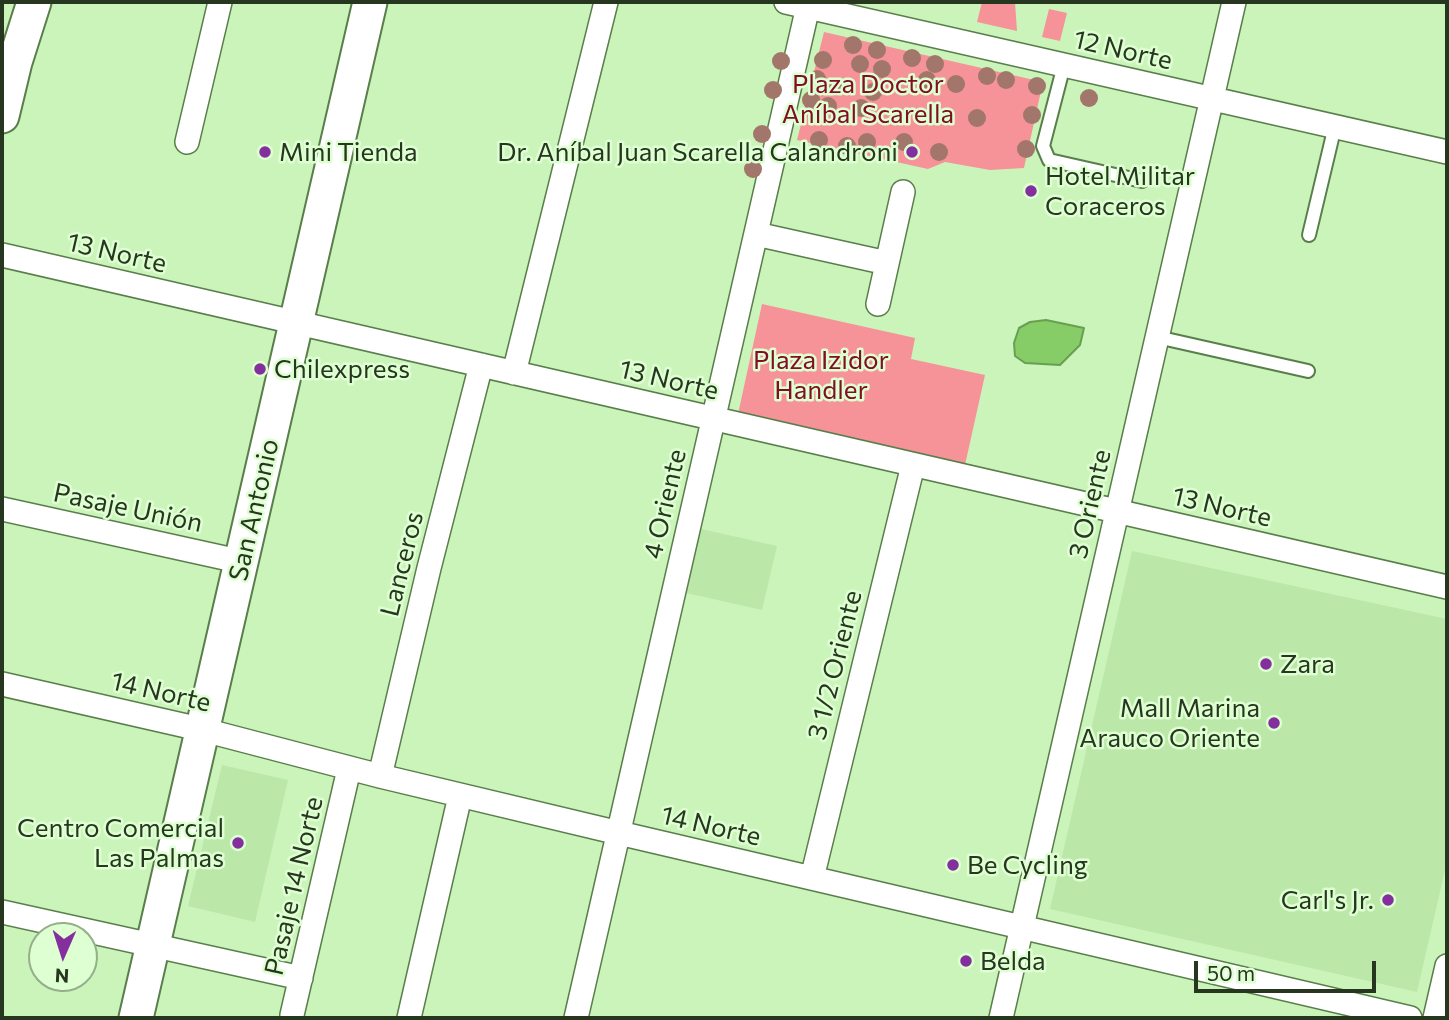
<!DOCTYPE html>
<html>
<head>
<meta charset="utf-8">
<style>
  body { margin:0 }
  #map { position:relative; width:1449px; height:1020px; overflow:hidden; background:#cbf4bb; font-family:Commissioner,sans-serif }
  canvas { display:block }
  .frame { position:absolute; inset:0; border:4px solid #26361f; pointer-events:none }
  .north { position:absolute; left:28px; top:922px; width:70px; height:70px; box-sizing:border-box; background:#deffd1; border:2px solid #94af8a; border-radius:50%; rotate:183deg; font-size:19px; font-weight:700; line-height:28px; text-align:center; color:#26361f }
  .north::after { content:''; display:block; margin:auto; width:24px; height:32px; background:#83309e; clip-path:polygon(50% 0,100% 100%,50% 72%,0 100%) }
  .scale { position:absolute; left:1194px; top:961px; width:182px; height:32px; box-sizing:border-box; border:4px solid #26361f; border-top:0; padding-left:9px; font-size:21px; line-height:24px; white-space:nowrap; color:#26361f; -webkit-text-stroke:5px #deffd1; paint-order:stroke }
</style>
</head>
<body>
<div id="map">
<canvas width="1449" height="1020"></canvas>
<div class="frame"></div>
<div class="north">N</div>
<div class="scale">50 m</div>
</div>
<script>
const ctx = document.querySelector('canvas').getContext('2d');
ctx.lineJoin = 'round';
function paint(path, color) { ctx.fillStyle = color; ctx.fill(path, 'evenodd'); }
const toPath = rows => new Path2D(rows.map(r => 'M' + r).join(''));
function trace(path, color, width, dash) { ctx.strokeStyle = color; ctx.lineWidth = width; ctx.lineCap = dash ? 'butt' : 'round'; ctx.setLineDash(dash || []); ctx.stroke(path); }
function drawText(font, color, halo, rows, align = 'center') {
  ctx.font = font + ' Commissioner,sans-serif'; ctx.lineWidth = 5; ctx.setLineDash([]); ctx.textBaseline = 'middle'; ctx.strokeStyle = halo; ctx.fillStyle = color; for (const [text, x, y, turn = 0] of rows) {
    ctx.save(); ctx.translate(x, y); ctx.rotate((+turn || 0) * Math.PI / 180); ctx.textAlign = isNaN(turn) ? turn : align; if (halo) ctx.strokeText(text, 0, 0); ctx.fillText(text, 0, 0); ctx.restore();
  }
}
const built = toPath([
  [697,528,777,546,762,610,682,592],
  [1132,551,1447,619,1447,861,1417,992,1050,909],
  [222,765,288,780,255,922,188,906]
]);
const green = toPath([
  [982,2,1015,2,1017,31,977,22],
  [1049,9,1067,13,1060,41,1042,37],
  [824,32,1043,82,1024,168,990,170,945,162,928,169,797,140],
  [762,304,915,338,911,359,985,375,965,465,738,414]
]);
const water = toPath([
  [1046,320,1084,328,1080,345,1060,365,1025,363,1015,356,1014,343,1019,328,1030,322,1046,320]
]);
const lane = toPath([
  [1064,65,1043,146,1049,160,1142,181],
  [1309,235,1335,126],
  [1157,337,1308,371]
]);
const street = toPath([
  [786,2,1447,152],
  [187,142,220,2],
  [756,234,887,263],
  [2,255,1447,587],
  [878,304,903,192],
  [514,373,606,2],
  [2,509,243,562],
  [2,684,204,730,380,776,619,833,1410,1018],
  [380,776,429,568,481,365],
  [812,878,913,465],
  [2,912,301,978],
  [292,1015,349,769],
  [409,1018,460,796],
  [576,1018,809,2],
  [1001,1018,1234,2],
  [1435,1018,1447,966]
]);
const secondary = toPath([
  [2,116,15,62,34,2],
  [136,1018,370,2]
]);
const trees = [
  [853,45],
  [877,50],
  [912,58],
  [823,60],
  [781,61],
  [860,64],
  [935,64],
  [882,69],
  [987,76],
  [817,79],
  [927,80],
  [1006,80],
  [956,84],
  [1037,86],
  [836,87],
  [773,90],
  [873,92],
  [1089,98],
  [811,100],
  [828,106],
  [861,108],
  [1032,115],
  [977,118],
  [762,134],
  [819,140],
  [867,142],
  [904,142],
  [847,146],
  [1026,149],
  [939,152],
  [753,169]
];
const markers = [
  [265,152,7,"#83309e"],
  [912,152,7,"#83309e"],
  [1031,191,7,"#83309e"],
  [260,369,7,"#83309e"],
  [1266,664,7,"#83309e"],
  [1274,723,7,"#83309e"],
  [238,843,7,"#83309e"],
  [953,865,7,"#83309e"],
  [1388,900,7,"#83309e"],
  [966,961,7,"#83309e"]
];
const streetNames = [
  ["12 Norte",1123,50,13],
  ["13 Norte",117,253,13],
  ["13 Norte",669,380,13],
  ["4 Oriente",665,504,-77],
  ["3 Oriente",1090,504,-77],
  ["13 Norte",1222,507,13],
  ["Pasaje Unión",128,508,12],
  ["San Antonio",254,510,-77],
  ["Lanceros",402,564,-76],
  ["3 1/2 Oriente",835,665,-76],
  ["14 Norte",161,692,13],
  ["14 Norte",711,826,13],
  ["Pasaje 14 Norte",294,886,-77]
];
const parkNames = [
  ["Plaza Doctor",868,84],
  ["Aníbal Scarella",868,114],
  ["Plaza Izidor",821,360],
  ["Handler",821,390]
];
const poiNames = [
  ["Mini Tienda",279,152],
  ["Dr. Aníbal Juan Scarella Calandroni",898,152,"right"],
  ["Hotel Militar",1045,176],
  ["Coraceros",1045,206],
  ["Chilexpress",274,369],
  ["Zara",1280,664],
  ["Mall Marina",1260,708,"right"],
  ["Arauco Oriente",1260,738,"right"],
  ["Centro Comercial",224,828,"right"],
  ["Las Palmas",224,858,"right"],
  ["Be Cycling",967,865],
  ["Carl's Jr.",1374,900,"right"],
  ["Belda",980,961]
];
paint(built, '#bbe7a9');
paint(green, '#f69398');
paint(water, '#86cc67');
trace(water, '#699f51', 2);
trace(lane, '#5a7e4b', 16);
trace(street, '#5a7e4b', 26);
trace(secondary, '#5a7e4b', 37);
trace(lane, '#fff', 12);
trace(street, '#fff', 23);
trace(secondary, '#fff', 33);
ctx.fillStyle = '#a2766a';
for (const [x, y] of trees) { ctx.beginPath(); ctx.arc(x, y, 9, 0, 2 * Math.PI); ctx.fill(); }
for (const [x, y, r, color] of markers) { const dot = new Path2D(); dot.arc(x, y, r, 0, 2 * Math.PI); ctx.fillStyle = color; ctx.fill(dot); trace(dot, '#deffd1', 2.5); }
drawText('26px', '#26361f', '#deffd1', streetNames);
drawText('26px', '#810e27', '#deffd1', parkNames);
drawText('26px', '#26361f', '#deffd1', poiNames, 'left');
</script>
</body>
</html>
